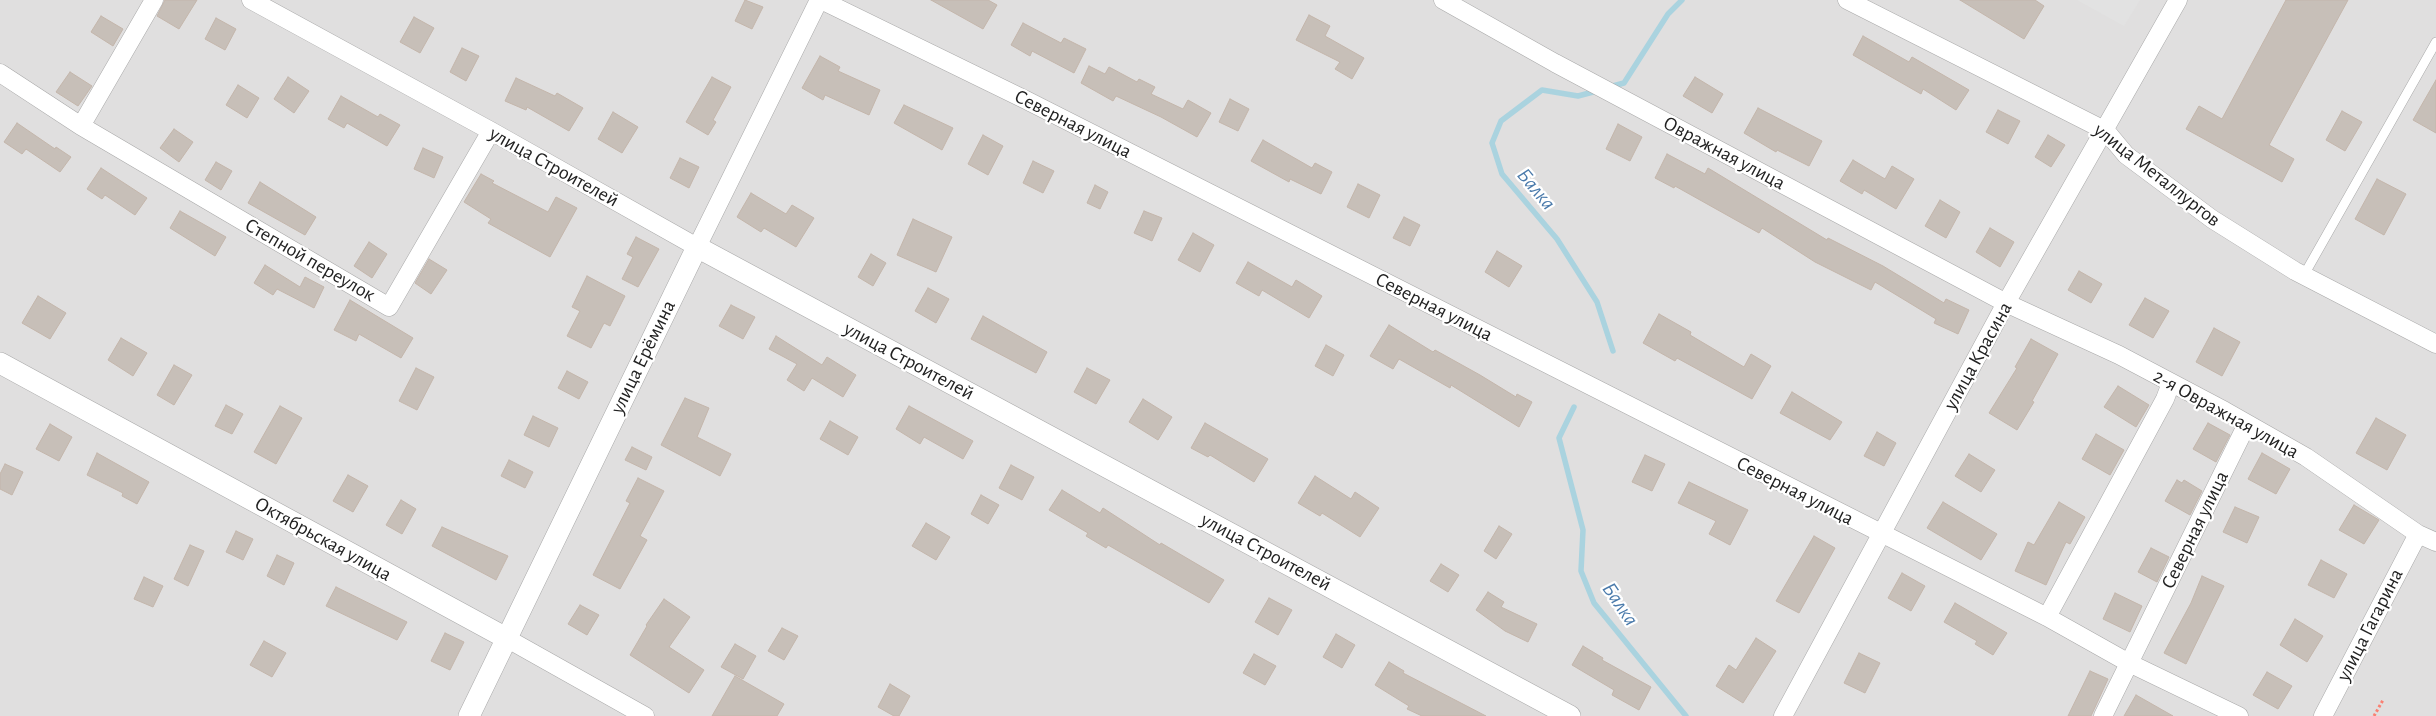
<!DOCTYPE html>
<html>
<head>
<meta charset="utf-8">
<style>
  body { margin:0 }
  canvas { display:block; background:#f2efe9 }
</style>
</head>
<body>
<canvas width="2436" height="716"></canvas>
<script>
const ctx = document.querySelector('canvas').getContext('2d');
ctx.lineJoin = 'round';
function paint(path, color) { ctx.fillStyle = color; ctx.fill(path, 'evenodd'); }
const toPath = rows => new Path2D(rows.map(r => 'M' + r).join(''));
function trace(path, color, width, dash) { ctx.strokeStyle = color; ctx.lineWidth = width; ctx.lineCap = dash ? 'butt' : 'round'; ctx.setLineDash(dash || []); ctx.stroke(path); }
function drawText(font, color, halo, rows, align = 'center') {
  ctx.font = font + ' "Alegreya Sans",sans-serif'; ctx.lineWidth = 4.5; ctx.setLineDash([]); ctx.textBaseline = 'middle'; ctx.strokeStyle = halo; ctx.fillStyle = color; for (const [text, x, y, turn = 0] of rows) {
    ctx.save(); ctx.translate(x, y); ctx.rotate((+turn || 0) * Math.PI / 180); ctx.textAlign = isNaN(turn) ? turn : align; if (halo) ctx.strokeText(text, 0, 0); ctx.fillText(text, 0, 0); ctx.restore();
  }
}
const residential = toPath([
  [0,0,2436,0,2436,716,0,716]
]);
const parking = toPath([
  [2077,0,2140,0,2124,26]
]);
const stream = toPath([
  [1609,87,1624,83,1668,14,1682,0],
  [1597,91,1578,96,1542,90,1501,121,1492,143,1502,174,1557,239,1597,302,1613,351],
  [1574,407,1559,438,1583,530,1581,571,1594,603,1686,716]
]);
const building = toPath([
  [165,0,197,0,179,29,157,16,165,0],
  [745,0,763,7,752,29,735,21,745,0],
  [931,0,988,0,997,5,983,29,931,0],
  [1960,0,2035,0,2044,6,2024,39,1960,0],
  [2286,0,2348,0,2269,145,2294,159,2282,182,2186,129,2199,106,2222,119,2286,0],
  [1309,15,1330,26,1325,36,1364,58,1352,79,1335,69,1340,62,1296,40,1309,15],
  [101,16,123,29,113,46,91,32,101,16],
  [414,17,434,28,420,53,400,42,414,17],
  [216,18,236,29,225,50,205,39,216,18],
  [1023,23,1061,43,1064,38,1086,49,1074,73,1032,51,1030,56,1011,45,1023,23],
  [1863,36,1909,62,1912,57,1969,90,1956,110,1923,89,1921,94,1853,55,1863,36],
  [462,48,479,56,466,81,450,72,462,48],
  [820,56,840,67,838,71,880,90,869,115,825,95,823,100,802,88,820,56],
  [1089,66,1105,74,1109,67,1137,82,1139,79,1155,87,1151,94,1183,109,1188,100,1211,113,1197,137,1161,117,1116,96,1113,101,1081,83,1089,66],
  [70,72,92,86,78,106,56,92,70,72],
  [288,77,309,91,294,113,274,99,288,77],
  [712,77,731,87,713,120,716,122,708,135,686,122,712,77],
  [1695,77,1723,94,1712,113,1683,96,1695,77],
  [516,78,555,96,557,93,583,108,569,131,527,107,526,110,505,101,516,78],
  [2436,80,2436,133,2413,120,2436,80],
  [238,85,259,98,247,118,226,105,238,85],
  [341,96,378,117,380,114,400,125,387,146,347,123,344,128,328,119,341,96],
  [1230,99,1249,109,1238,131,1219,122,1230,99],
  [904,105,953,128,942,150,894,123,904,105],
  [1758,108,1822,141,1809,166,1777,150,1776,152,1744,133,1758,108],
  [1998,110,2020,121,2008,144,1986,132,1998,110],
  [2342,111,2362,122,2345,151,2326,140,2342,111],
  [613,112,638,127,622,153,598,139,613,112],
  [17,123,55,149,56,147,71,157,60,172,26,149,22,154,4,142,17,123],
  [1618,124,1642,137,1630,161,1606,149,1618,124],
  [174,129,193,142,179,162,160,148,174,129],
  [983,135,1003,146,988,175,968,164,983,135],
  [2048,135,2065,145,2051,167,2035,157,2048,135],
  [1263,140,1312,168,1315,163,1332,172,1321,194,1290,179,1289,182,1251,161,1263,140],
  [423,148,443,157,434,178,414,169,423,148],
  [1667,154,1705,174,1708,168,1827,240,1828,238,1883,266,1944,303,1946,299,1969,310,1958,334,1934,323,1936,319,1875,282,1871,290,1815,262,1762,228,1759,233,1675,186,1674,188,1655,178,1667,154],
  [680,158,699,167,689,188,670,178,680,158],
  [1853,160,1885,179,1892,166,1914,179,1896,209,1864,190,1862,194,1840,181,1853,160],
  [1033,161,1054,171,1043,193,1023,183,1033,161],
  [216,162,232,171,221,190,205,180,216,162],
  [101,168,147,198,135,215,105,195,102,199,87,189,101,168],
  [481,174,494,181,492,183,548,212,556,197,577,208,550,257,488,223,491,219,464,202,481,174],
  [2377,179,2406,194,2384,235,2355,219,2377,179],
  [260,182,316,217,305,235,248,203,260,182],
  [1358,184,1380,195,1369,218,1347,207,1358,184],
  [1095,185,1108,192,1100,209,1087,203,1095,185],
  [751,193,786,214,792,205,814,218,796,247,764,228,761,232,737,217,751,193],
  [1940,200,1960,212,1946,238,1925,226,1940,200],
  [180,211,226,237,215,256,170,228,180,211],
  [1144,211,1162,218,1152,241,1134,233,1144,211],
  [1404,217,1420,225,1410,246,1393,238,1404,217],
  [913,219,952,237,936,272,897,255,913,219],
  [1990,228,2014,242,2000,267,1976,252,1990,228],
  [1193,233,1214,245,1200,272,1178,260,1193,233],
  [636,237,659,249,638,287,622,279,633,257,627,254,636,237],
  [369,242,387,254,372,278,354,266,369,242],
  [1497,251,1522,266,1509,287,1485,272,1497,251],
  [871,254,886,263,873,286,858,277,871,254],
  [429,259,447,270,431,294,415,283,429,259],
  [1248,262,1292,287,1296,280,1322,296,1309,318,1262,290,1259,296,1236,283,1248,262],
  [265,265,300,287,305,277,324,287,314,308,277,289,273,295,254,283,265,265],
  [2079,271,2102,284,2091,303,2068,290,2079,271],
  [587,276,625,296,610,326,604,323,591,348,567,336,580,311,572,307,587,276],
  [928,288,949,299,936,323,915,311,928,288],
  [38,296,66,313,50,339,22,323,38,296],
  [2145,298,2169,311,2153,338,2129,325,2145,298],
  [350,300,413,338,401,358,359,334,356,341,334,330,350,300],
  [731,305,755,317,743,339,719,326,731,305],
  [1659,314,1691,332,1690,335,1744,367,1751,354,1771,366,1752,399,1677,358,1675,361,1643,343,1659,314],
  [983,316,1047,352,1036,373,971,339,983,316],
  [1389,325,1433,352,1435,350,1480,375,1516,397,1517,394,1532,402,1519,427,1451,385,1450,388,1399,359,1393,369,1370,356,1389,325],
  [2214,328,2240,342,2222,376,2196,362,2214,328],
  [776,336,822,365,827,357,856,375,843,397,812,378,804,391,787,380,797,364,769,349,776,336],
  [121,338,147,353,133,376,108,360,121,338],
  [2031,339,2058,354,2032,401,2034,402,2017,430,1989,413,2017,368,2015,367,2031,339],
  [1326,345,1344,355,1333,376,1315,366,1326,345],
  [174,365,192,375,174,405,157,395,174,365],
  [416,368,434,377,417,410,399,401,416,368],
  [1087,368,1110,380,1096,404,1074,392,1087,368],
  [567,371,588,382,579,399,558,388,567,371],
  [2118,386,2149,405,2136,427,2104,407,2118,386],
  [1792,392,1842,422,1830,440,1780,413,1792,392],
  [685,398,709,408,697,437,731,454,720,476,661,445,685,398],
  [1143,399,1172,417,1158,440,1129,422,1143,399],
  [226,405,243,414,232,434,215,426,226,405],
  [280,406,302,418,276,464,254,452,280,406],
  [909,406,973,441,963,459,924,437,920,444,896,429,909,406],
  [533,416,558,428,549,447,524,435,533,416],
  [2376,418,2406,435,2387,470,2356,453,2376,418],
  [830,421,858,437,848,455,820,439,830,421],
  [1205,423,1268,459,1254,482,1210,455,1208,457,1191,448,1205,423],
  [2208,423,2230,435,2216,462,2193,449,2208,423],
  [50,424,72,437,59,461,36,449,50,424],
  [1877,432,1896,443,1884,466,1864,456,1877,432],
  [2096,434,2124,450,2110,475,2082,459,2096,434],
  [632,447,652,457,646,470,625,460,632,447],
  [97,453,149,482,137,504,122,496,123,493,87,475,97,453],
  [2262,453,2290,469,2276,494,2248,479,2262,453],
  [1969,454,1995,470,1981,492,1955,476,1969,454],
  [1645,455,1665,464,1652,491,1632,482,1645,455],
  [509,460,533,472,525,488,501,476,509,460],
  [5,464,23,472,12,495,0,489,0,474,5,464],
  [1011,465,1034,477,1022,500,999,488,1011,465],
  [348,475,368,486,353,512,333,501,348,475],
  [1315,476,1351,499,1355,492,1379,508,1360,537,1322,513,1320,516,1298,503,1315,476],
  [638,478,664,491,640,536,647,540,620,589,593,575,630,503,626,501,638,478],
  [2177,480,2182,483,2184,480,2202,491,2190,515,2165,501,2177,480],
  [1689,482,1748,510,1730,545,1709,534,1716,521,1678,503,1689,482],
  [1062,490,1100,513,1103,508,1160,545,1161,543,1224,580,1209,603,1108,545,1106,548,1086,536,1088,533,1049,510,1062,490],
  [981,495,999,505,988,524,971,514,981,495],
  [401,500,416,509,402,534,386,525,401,500],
  [1943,502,1997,534,1981,560,1927,528,1943,502],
  [2059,502,2085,517,2070,544,2066,542,2046,585,2015,571,2028,542,2034,545,2059,502],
  [2354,505,2379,520,2364,544,2339,530,2354,505],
  [2235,507,2259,517,2247,543,2223,532,2235,507],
  [926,523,950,537,936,560,912,546,926,523],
  [1499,526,1512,534,1496,559,1484,551,1499,526],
  [442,527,508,556,496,580,432,546,442,527],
  [236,531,253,539,243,560,226,552,236,531],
  [1814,536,1835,548,1799,613,1776,601,1814,536],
  [190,545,204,551,188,586,174,579,190,545],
  [2151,548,2169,557,2157,582,2138,572,2151,548],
  [277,555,294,563,284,585,267,576,277,555],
  [2321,560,2347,574,2334,598,2308,585,2321,560],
  [1441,564,1459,575,1448,592,1430,581,1441,564],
  [1902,573,1925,586,1911,611,1888,598,1902,573],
  [2202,576,2224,586,2186,664,2164,653,2191,603,2202,576],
  [144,577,163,586,153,607,134,599,144,577],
  [336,587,407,622,397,640,326,606,336,587],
  [1488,592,1504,602,1501,607,1537,624,1528,642,1505,631,1476,610,1488,592],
  [2115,593,2142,606,2130,632,2103,619,2115,593],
  [1269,598,1292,610,1278,635,1255,622,1269,598],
  [664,599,690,617,669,647,704,670,689,693,630,655,647,626,646,625,664,599],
  [1955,603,2007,633,1993,655,1975,644,1977,641,1944,622,1955,603],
  [580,605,599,615,587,635,568,624,580,605],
  [2295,619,2323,636,2307,662,2280,645,2295,619],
  [782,628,798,636,784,660,768,651,782,628],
  [445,633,464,642,450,670,431,661,445,633],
  [1336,634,1355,645,1342,668,1323,657,1336,634],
  [1756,638,1776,651,1743,703,1716,686,1729,665,1736,670,1756,638],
  [264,641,286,653,272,677,250,665,264,641],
  [735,644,756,656,743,679,721,667,735,644],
  [1583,646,1603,658,1602,660,1651,687,1639,710,1612,695,1614,690,1572,665,1583,646],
  [1859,653,1880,663,1865,693,1844,683,1859,653],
  [1254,654,1276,666,1265,685,1243,673,1254,654],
  [1389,662,1404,671,1403,673,1486,716,1422,716,1407,709,1409,706,1375,685,1389,662],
  [2090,671,2108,679,2091,716,2068,716,2090,671],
  [2267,672,2292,686,2278,709,2253,695,2267,672],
  [735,676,784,704,777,716,712,716,735,676],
  [890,684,910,696,899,716,894,716,878,707,890,684],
  [2136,695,2173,716,2124,716,2136,695]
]);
const path = toPath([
  [2374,716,2383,700]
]);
const service = toPath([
  [2304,275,2436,42]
]);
const minor = toPath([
  [251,0,491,131,697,247,819,0],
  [821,0,1026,100,2047,617,2129,663,2239,716],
  [1443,0,1555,63,2006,303,2119,355,2225,411,2306,457,2418,534,2436,542],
  [1847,0,2106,131,2126,155,2212,219,2295,271,2436,344],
  [0,73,81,126,389,307,491,131],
  [81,126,154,0],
  [2047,617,2165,399,2171,383],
  [506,638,645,716],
  [1783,716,2006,303,2178,0],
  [2103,716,2247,424],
  [2323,716,2418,534]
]);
const tertiary = toPath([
  [0,363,506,638],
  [469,716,697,247,1570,716]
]);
const streetNames = [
  ["Северная улица",1073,124,27],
  ["Овражная улица",1724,153,28],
  ["улица Строителей",554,167,29],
  ["улица Металлургов",2157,175,38],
  ["Степной переулок",310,260,30],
  ["Северная улица",1434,307,27],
  ["улица Красина",1978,356,-61],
  ["улица Ерёмина",643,357,-64],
  ["улица Строителей",909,361,28],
  ["2-я Овражная улица",2226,414,29],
  ["Северная улица",1795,491,27],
  ["Северная улица",2195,530,-64],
  ["Октябрьская улица",323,539,29],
  ["улица Строителей",1266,552,28],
  ["улица Гагарина",2370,625,-63]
];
const waterNames = [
  ["Балка",1536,189,50],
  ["Балка",1620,604,56]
];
paint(residential, '#e0dfdf');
paint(parking, '#e2e2e2');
trace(stream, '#aad3df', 5.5);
paint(building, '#c7bfb8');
trace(building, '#c4b6ab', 1);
trace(service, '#a9a9a9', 10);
trace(minor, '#a9a9a9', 19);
trace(tertiary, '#a9a9a9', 22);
trace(path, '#fa8072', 3, [2.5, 2.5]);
trace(service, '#fff', 9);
trace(minor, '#fff', 18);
trace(tertiary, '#fff', 21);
drawText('20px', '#222', '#fff', streetNames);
drawText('italic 21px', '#4a7aab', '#fff', waterNames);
</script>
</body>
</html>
